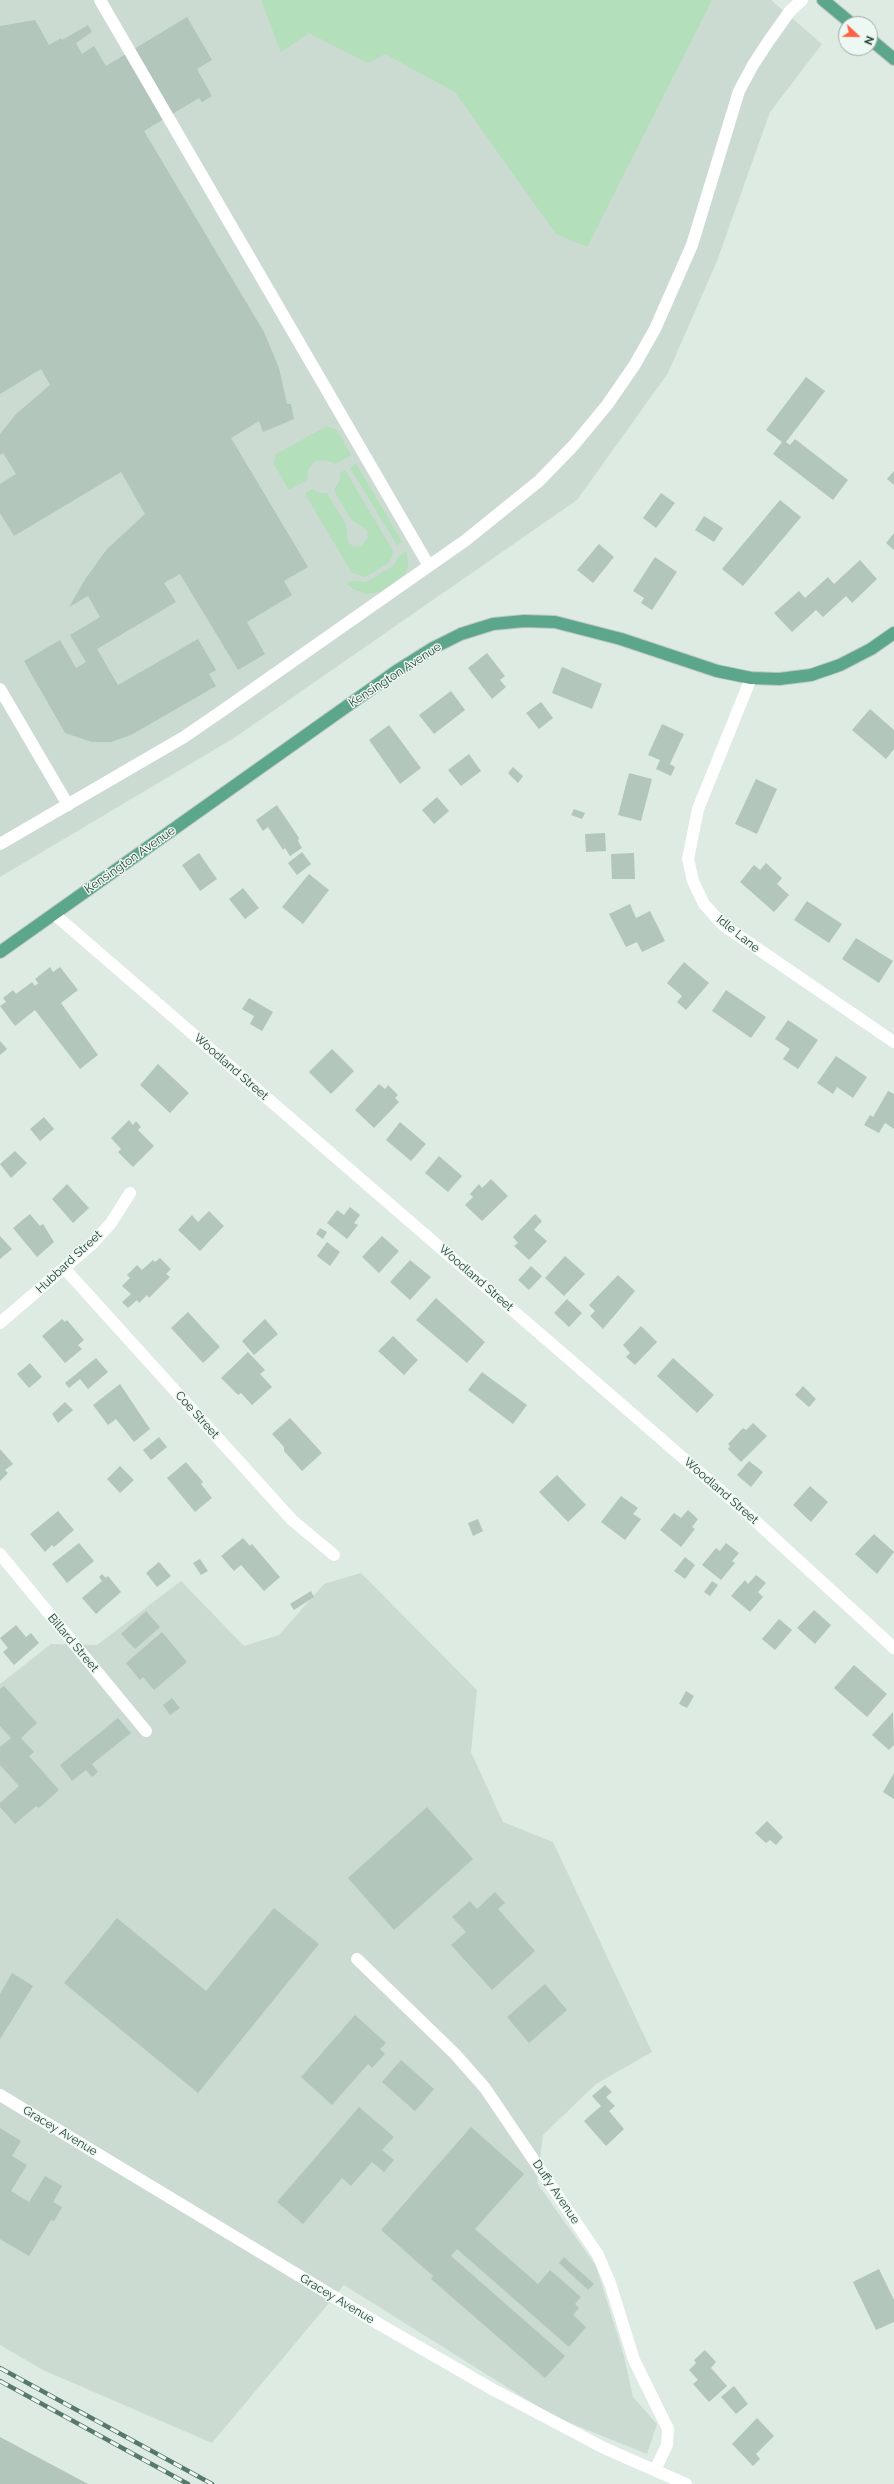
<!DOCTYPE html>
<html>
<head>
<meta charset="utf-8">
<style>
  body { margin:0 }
  #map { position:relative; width:894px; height:2484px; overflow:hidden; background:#ddebe3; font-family:Raleway,sans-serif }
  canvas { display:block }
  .north { position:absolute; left:838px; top:16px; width:40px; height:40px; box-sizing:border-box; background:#eef8f2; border:1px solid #9aada5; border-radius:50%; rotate:112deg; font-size:11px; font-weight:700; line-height:16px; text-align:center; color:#1d3c31 }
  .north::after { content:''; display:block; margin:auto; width:14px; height:18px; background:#ff6147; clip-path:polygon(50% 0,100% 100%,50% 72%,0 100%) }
</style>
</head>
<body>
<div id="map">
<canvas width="894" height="2484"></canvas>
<div class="north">N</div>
</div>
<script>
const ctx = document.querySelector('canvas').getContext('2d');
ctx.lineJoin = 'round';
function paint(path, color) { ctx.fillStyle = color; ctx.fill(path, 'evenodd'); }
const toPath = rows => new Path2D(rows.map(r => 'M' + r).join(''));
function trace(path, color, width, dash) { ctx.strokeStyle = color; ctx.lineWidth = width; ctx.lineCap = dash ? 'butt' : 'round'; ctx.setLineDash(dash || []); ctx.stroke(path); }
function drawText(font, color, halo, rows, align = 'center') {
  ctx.font = font + ' Raleway,sans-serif'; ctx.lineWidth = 3; ctx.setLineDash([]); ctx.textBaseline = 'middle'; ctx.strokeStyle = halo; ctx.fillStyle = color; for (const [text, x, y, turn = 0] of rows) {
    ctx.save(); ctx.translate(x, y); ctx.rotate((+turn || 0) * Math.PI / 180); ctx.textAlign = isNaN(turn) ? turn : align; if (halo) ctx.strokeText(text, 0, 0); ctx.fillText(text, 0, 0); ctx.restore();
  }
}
const built = toPath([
  [0,0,771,0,822,44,770,112,717,261,668,373,577,500,234,738,0,877],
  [361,1573,477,1690,471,1752,503,1822,553,1842,652,2052,596,2084,543,2135,537,2183,596,2266,624,2356,633,2397,657,2424,647,2454,553,2416,344,2285,212,2443,43,2370,0,2345,0,1684,51,1644,97,1645,181,1581,244,1646,279,1635,324,1584]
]);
const green = toPath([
  [261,0,712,0,587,247,556,234,455,92,385,54,368,63,309,33,281,52],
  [327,426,337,430,351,455,335,464,326,460,315,461,308,470,307,480,289,490,274,464,276,454],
  [356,463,402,542,397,545,350,468],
  [345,470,393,551,392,557,387,564,365,577,352,573,305,494,312,489,318,493,327,493,346,524,348,543,354,547,361,546,368,538,367,530,351,520,334,490,340,480,340,473],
  [407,551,408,567,405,574,380,592,366,594,353,589,347,584,351,581,367,582,393,566,399,556]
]);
const building = toPath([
  [187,17,212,60,197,69,212,96,202,102,199,98,144,131,264,332,279,368,287,404,291,404,294,419,263,432,259,421,231,438,308,567,284,581,292,595,247,622,265,654,238,670,180,574,164,583,176,602,97,649,118,685,198,639,216,670,209,674,216,686,131,735,111,742,92,742,65,733,24,661,60,640,76,668,86,662,70,635,100,617,88,596,69,607,86,578,107,549,145,514,121,472,14,536,0,513,0,484,16,474,3,453,0,455,0,434,16,414,50,385,41,369,0,394,0,26,35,20,49,45,61,38,62,40,88,25,92,32,76,43,82,54,94,46,106,66],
  [806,377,825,391,786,442,790,445,795,439,848,480,833,500,773,454,782,442,766,430],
  [894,471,894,485,887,479],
  [661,493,675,503,656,528,643,518],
  [780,500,801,517,743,586,722,569],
  [704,516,723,528,714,542,695,530],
  [894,533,894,550,886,543],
  [599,544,614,557,593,583,577,570],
  [655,557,677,572,652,610,641,603,644,598,633,591],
  [860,560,877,579,852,603,846,596,823,617,816,610,792,632,774,613,799,591,805,598,828,577,834,584],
  [487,653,505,676,500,680,506,687,492,699,468,668],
  [562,667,602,684,592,709,552,693],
  [451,691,465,710,434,734,419,715],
  [541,702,553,718,539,729,526,713],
  [870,709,894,730,894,749,886,759,852,730],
  [662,724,684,734,670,764,675,767,671,776,656,769,660,760,648,755],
  [389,725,421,768,400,784,369,740],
  [469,754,481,771,461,786,448,770],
  [513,767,523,776,518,783,508,773],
  [629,773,652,779,641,821,618,815],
  [756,779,777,789,757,834,735,824],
  [437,797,449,811,434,824,422,810],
  [277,805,299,838,298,841,302,848,290,856,285,848,283,850,268,827,263,831,256,820],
  [574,809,585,813,582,819,571,815],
  [605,833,606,851,586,852,585,834],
  [302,852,311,864,297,875,288,863],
  [199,853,217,879,200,891,182,865],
  [634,853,635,879,612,879,611,854],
  [766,863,782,878,777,884,789,895,774,912,740,882,754,865,760,870],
  [309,874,329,890,303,924,282,907],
  [243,888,259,908,245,919,229,899],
  [807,901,842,924,829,943,794,920],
  [630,904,636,918,650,911,665,941,642,952,637,942,626,947,609,914],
  [856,938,893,961,879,983,842,959],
  [684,962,709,983,686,1010,677,1002,682,996,667,983],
  [50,967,53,972,60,967,78,990,61,1003,98,1055,80,1069,35,1010,15,1026,0,1006,6,1002,3,998,13,990,16,994,32,982,35,986,38,983,35,979],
  [726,990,766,1017,751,1038,712,1011],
  [249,998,273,1012,262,1031,250,1024,254,1016,242,1009],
  [788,1020,818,1040,798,1069,783,1059,790,1049,775,1039],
  [0,1041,7,1049,0,1055],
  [332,1049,354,1071,331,1094,309,1072],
  [836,1056,867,1077,853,1098,837,1087,833,1094,817,1083],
  [158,1064,189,1093,170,1113,140,1085],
  [379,1084,385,1089,388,1085,398,1095,395,1098,399,1102,374,1128,355,1110],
  [888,1091,894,1094,894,1129,885,1123,879,1133,864,1125,870,1115,873,1117],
  [44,1117,54,1129,40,1141,30,1129],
  [129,1120,133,1125,136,1121,141,1127,138,1130,154,1146,133,1167,118,1152,121,1149,111,1138],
  [400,1122,426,1144,411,1161,386,1140],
  [15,1151,27,1163,11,1178,0,1164],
  [439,1156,462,1176,448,1192,425,1173],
  [491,1179,508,1196,482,1221,465,1205,473,1197,470,1194,479,1184,482,1188],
  [67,1184,89,1208,73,1223,52,1199],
  [350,1207,360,1215,354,1223,358,1225,347,1239,327,1223,337,1210,344,1215],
  [209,1211,224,1226,200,1251,178,1230,192,1215,198,1222],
  [30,1214,40,1226,43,1224,54,1242,37,1257,13,1228],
  [535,1214,542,1221,534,1230,547,1241,529,1260,514,1246,518,1243,513,1237],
  [320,1228,327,1232,323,1239,316,1234],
  [0,1236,12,1249,0,1259],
  [382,1236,399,1251,379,1273,362,1257],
  [327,1242,340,1252,330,1266,317,1256],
  [565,1256,585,1274,564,1296,545,1278],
  [160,1258,171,1269,166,1274,170,1277,149,1298,147,1295,139,1303,137,1300,128,1308,122,1302,131,1294,122,1286,130,1278,127,1275,137,1265,142,1270,153,1260,155,1262],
  [410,1260,431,1277,410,1300,390,1282],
  [531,1266,542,1276,529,1290,518,1280],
  [618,1275,635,1291,603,1329,590,1316,595,1311,589,1305],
  [436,1298,485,1342,467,1363,416,1320],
  [567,1299,582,1313,569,1327,554,1313],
  [188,1312,220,1347,203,1363,171,1328],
  [62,1319,65,1322,67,1320,84,1340,78,1345,82,1349,65,1363,42,1336],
  [265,1319,278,1334,254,1355,242,1341],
  [641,1326,657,1342,635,1365,626,1357,630,1353,623,1345],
  [393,1336,418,1360,404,1375,378,1351],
  [248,1352,265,1370,260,1374,272,1387,252,1405,241,1393,238,1395,221,1378],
  [96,1358,108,1372,88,1389,80,1379,69,1388,65,1383],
  [673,1358,714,1395,697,1413,657,1376],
  [30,1363,42,1377,29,1388,17,1374],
  [482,1372,527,1405,513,1424,468,1390],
  [120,1384,150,1429,134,1442,116,1419,108,1425,93,1405],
  [803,1386,816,1399,809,1407,795,1395],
  [65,1402,73,1410,58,1423,52,1414],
  [290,1418,322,1453,302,1471,284,1451,284,1447,272,1434],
  [753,1423,767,1436,741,1462,728,1449,730,1446,728,1444,743,1428,746,1430],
  [159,1437,167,1447,151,1460,143,1450],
  [0,1449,13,1464,5,1470,8,1473,0,1481],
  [749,1461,763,1472,751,1487,737,1475],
  [186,1462,203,1482,201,1484,212,1498,195,1512,167,1478],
  [120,1466,134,1480,120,1493,107,1479],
  [557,1475,586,1505,568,1522,539,1492],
  [810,1486,828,1502,811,1522,793,1505],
  [621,1496,638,1508,633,1514,641,1519,625,1540,601,1522],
  [688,1510,698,1519,692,1527,695,1529,681,1547,660,1530,674,1513,681,1518],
  [58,1511,74,1530,54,1547,52,1545,45,1552,30,1534],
  [478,1519,483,1531,473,1536,468,1523],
  [874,1534,894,1552,877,1574,855,1554],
  [243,1538,250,1546,252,1544,280,1577,264,1591,241,1565,234,1571,221,1556],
  [79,1543,94,1561,67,1583,52,1564],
  [726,1543,739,1553,732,1561,735,1563,721,1580,702,1565,716,1548,720,1551],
  [685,1557,695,1565,685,1579,674,1571],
  [200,1559,208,1571,201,1575,193,1563],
  [159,1562,171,1576,157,1587,146,1573],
  [102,1574,106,1578,108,1576,121,1592,96,1614,82,1598,102,1581,99,1577],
  [756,1575,766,1583,758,1592,763,1597,750,1612,731,1596,745,1580,748,1584],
  [712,1581,718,1585,710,1596,704,1592],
  [311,1591,314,1597,294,1610,290,1604],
  [814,1610,831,1625,815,1644,797,1628],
  [146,1611,160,1627,135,1649,121,1634],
  [779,1619,792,1630,775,1650,762,1639],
  [16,1625,26,1637,31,1633,39,1643,14,1665,3,1652,8,1648,0,1638],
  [162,1632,187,1662,154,1690,143,1677,140,1680,126,1663],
  [854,1665,887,1694,867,1717,834,1688],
  [4,1686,37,1723,21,1738,34,1752,29,1756,59,1790,39,1808,36,1806,15,1824,0,1807,0,1803,19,1786,0,1765,0,1747,11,1738,0,1726,0,1689],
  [686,1691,694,1696,687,1708,679,1704],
  [172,1698,180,1708,170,1715,163,1705],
  [893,1712,894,1745,889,1750,872,1735],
  [118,1718,131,1733,92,1764,98,1772,92,1777,86,1770,72,1781,60,1765],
  [894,1773,894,1799,883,1792],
  [427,1807,473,1859,394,1930,348,1878],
  [767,1821,783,1837,776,1845,770,1840,766,1843,755,1833],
  [495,1892,505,1903,498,1909,535,1951,492,1990,451,1945,466,1932,452,1917,470,1901,477,1909],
  [274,1908,319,1944,198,2093,64,1983,117,1918,206,1991],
  [12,1973,33,1986,0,2039,0,1994],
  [545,1984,567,2010,529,2043,507,2017],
  [355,2015,386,2043,380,2049,385,2054,372,2068,368,2064,332,2105,301,2077],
  [401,2060,434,2089,415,2111,382,2082],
  [605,2085,612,2092,606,2097,615,2106,609,2111,624,2129,606,2146,584,2121,601,2106,592,2096],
  [359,2107,394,2137,382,2150,394,2160,384,2172,372,2162,351,2186,342,2178,303,2224,277,2202],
  [471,2127,524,2174,475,2229,538,2284,550,2270,581,2297,575,2304,579,2308,573,2315,586,2327,569,2347,457,2249,451,2256,565,2356,545,2378,431,2279,433,2276,381,2230],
  [0,2128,21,2141,12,2156,27,2165,11,2191,29,2202,45,2176,62,2186,53,2202,62,2207,54,2221,51,2220,29,2256,0,2239],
  [564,2257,594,2284,588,2290,559,2263],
  [879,2269,894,2300,894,2322,876,2330,853,2282],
  [705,2350,716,2362,711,2368,727,2386,709,2402,693,2384,698,2380,689,2370,696,2363,694,2360],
  [734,2386,748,2404,736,2414,721,2397],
  [757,2418,774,2436,756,2454,760,2459,753,2466,732,2444],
  [0,2437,88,2484,0,2484]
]);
const minor = toPath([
  [100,0,429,566],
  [751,678,698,809,688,859,693,881,704,904,723,925,894,1042],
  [0,689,68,805],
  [0,844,184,737,219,713,466,540,539,481,573,446,607,405,634,366,655,329,692,245,739,91,753,65,768,42,790,11,802,0],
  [54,914,561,1352,750,1516,894,1648],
  [65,1269,292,1520,334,1555],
  [0,1323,92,1244,111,1223,130,1193],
  [0,1554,146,1731],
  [357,1959,455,2054,485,2088,598,2255,610,2283,634,2360,668,2429,667,2445,655,2470],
  [0,2095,379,2324,492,2389,604,2448,686,2484]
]);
const major = toPath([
  [823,0,852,24],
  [870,39,894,59],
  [0,952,398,670,433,648,461,634,493,624,524,621,555,622,621,639,717,671,751,678,779,679,811,675,840,665,871,649,894,633]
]);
const rail = toPath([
  [0,2368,212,2484],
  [0,2381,188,2484]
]);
const streetNames = [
  ["Kensington Avenue",395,675,-33],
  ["Kensington Avenue",130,860,-35],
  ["Idle Lane",738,934,39],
  ["Woodland Street",231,1067,41],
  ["Hubbard Street",69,1262,-43],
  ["Woodland Street",476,1278,41],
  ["Coe Street",197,1415,48],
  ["Woodland Street",721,1491,41],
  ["Billard Street",73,1643,50],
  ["Gracey Avenue",60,2131,31],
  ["Duffy Avenue",556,2192,56],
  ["Gracey Avenue",337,2299,31]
];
paint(built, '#cbdbd2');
paint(green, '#b3dfba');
paint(building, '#b2c6bc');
trace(major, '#c0c8c5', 14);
trace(minor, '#fff', 12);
trace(major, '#5ca68b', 12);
trace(rail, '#57796c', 4.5);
trace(rail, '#eef8f2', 3, [9]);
drawText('12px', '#1d3c31', '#eef8f2', streetNames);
</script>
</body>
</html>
